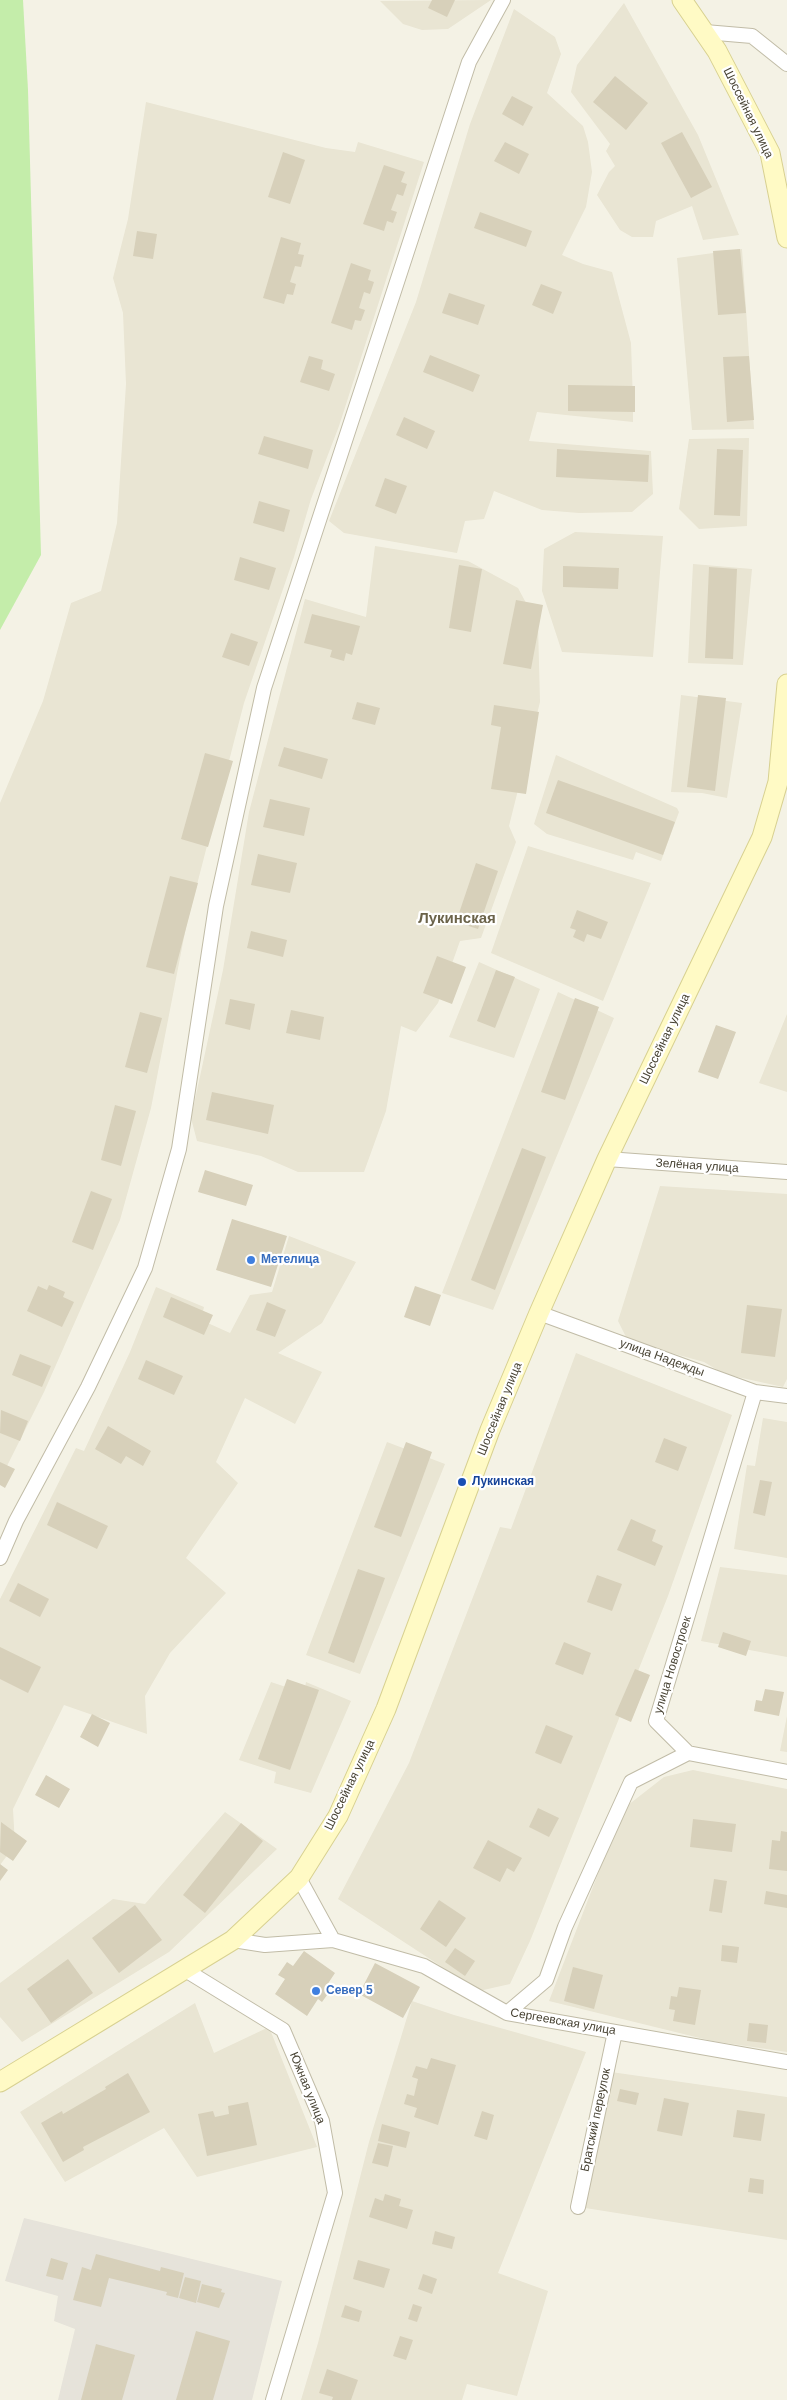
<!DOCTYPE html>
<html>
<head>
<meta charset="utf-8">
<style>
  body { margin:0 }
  canvas { display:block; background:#f4f2e5 }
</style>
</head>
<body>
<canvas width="787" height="2400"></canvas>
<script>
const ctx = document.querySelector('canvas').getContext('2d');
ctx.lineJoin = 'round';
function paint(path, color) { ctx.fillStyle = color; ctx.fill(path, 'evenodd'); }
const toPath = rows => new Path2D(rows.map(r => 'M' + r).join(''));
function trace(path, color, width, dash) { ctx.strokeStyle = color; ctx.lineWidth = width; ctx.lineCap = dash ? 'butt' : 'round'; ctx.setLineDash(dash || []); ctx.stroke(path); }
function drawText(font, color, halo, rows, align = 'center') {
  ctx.font = font + ' Helvetica,sans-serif'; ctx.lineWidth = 4.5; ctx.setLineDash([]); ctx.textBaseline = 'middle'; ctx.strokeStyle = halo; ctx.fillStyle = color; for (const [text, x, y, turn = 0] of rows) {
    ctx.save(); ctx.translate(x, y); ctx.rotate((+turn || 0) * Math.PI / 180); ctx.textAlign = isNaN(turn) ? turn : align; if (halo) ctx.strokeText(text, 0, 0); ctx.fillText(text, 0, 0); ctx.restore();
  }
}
const residential = toPath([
  [491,0,448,29,422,30,403,24,380,1],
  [624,3,698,135,739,235,703,240,692,206,656,221,653,237,632,237,620,230,597,195,609,172,615,166,606,151,610,144,571,92,577,65],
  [514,9,555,37,561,54,547,93,583,126,588,142,592,172,586,207,562,255,583,264,612,272,631,343,633,402,633,422,537,412,529,441,651,451,653,494,632,512,579,513,542,510,494,491,484,519,465,521,457,553,344,533,329,521,416,302,470,124],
  [146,102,326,148,355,152,358,142,424,162,339,426,311,499,294,557,244,703,186,927,151,1108,120,1220,44,1392,0,1480,0,803,43,701,71,603,101,591,117,523,126,384,123,313,113,278,128,219],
  [742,249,754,429,692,430,677,258],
  [749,438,747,526,699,529,679,509,689,439],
  [575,532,663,536,653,657,562,652,542,591,544,549],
  [375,546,468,561,518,588,538,625,540,702,509,826,516,842,481,938,460,941,438,1003,416,1032,401,1026,386,1111,364,1172,298,1172,261,1156,197,1141,191,1118,223,970,249,812,305,599,366,617],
  [693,564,752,569,743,665,688,663],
  [681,695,742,703,727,798,702,793,671,792],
  [556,755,677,808,679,812,661,861,636,852,633,860,547,834,534,824],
  [528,846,651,883,603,1001,491,953],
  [479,962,540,989,514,1058,449,1037],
  [558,992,614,1018,493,1310,442,1293],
  [787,1014,787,1092,759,1083],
  [660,1186,787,1194,787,1379,783,1387,724,1374,704,1362,628,1341,618,1321],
  [289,1236,356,1262,322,1323,278,1353,322,1372,295,1424,245,1398,216,1462,238,1483,186,1558,226,1593,170,1653,145,1696,147,1734,64,1705,13,1809,15,1845,0,1865,0,1599,76,1448,84,1451,130,1352,156,1287,204,1307,201,1320,230,1333,250,1295,272,1292],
  [576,1353,732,1415,668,1596,530,1941,510,1984,479,1991,338,1899,409,1763,500,1527,511,1529],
  [763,1418,787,1422,787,1558,734,1549,747,1465,755,1466],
  [387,1442,445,1464,360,1674,306,1655],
  [720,1567,787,1575,787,1657,701,1641],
  [271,1682,304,1693,306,1682,351,1701,311,1793,274,1783,276,1772,239,1760],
  [787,1716,787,1752,780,1751],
  [693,1770,787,1789,787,2052,712,2041,549,2001,623,1809,664,1777],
  [225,1812,277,1849,169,1952,22,2042,0,2017,0,1983,113,1899,145,1904],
  [412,2001,454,2015,586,2052,498,2273,548,2291,517,2396,467,2384,462,2400,301,2400,318,2343,369,2142],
  [195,2003,214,2053,269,2027,317,2147,197,2177,164,2128,65,2182,20,2112],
  [611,2072,787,2097,787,2240,579,2207]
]);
const industrial = toPath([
  [24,2218,282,2281,252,2400,58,2400,75,2329,54,2321,58,2296,5,2281]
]);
const green = toPath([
  [0,0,23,0,28,90,41,555,0,630]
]);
const building = toPath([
  [432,0,455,0,447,17,428,8],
  [615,76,648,103,626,130,593,102],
  [512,96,533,107,523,126,502,114],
  [682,132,712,187,691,198,661,143],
  [505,142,529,154,519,174,494,161],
  [283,152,305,160,290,204,268,197],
  [384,165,405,172,401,182,407,184,403,196,397,194,391,210,397,212,393,223,387,221,384,231,363,224],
  [480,212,532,231,526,247,474,228],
  [137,231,157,234,153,259,133,256],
  [281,237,301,243,298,254,304,255,301,267,295,266,290,282,296,284,293,295,287,294,284,304,263,298],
  [740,249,746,313,718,315,713,251],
  [351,263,371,270,368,280,374,282,370,294,364,292,359,308,365,310,361,321,355,320,352,330,331,323],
  [541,284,562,292,553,314,532,305],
  [449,293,485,305,478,325,442,313],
  [430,355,480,375,473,392,423,372],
  [309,356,323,360,321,369,335,374,329,391,300,382],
  [749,356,754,420,727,422,723,357],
  [568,385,635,386,635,412,568,411],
  [404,417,435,431,427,449,396,435],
  [264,436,313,450,308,469,258,454],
  [557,449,649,455,648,482,556,477],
  [717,449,743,450,740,516,714,515],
  [385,478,407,486,396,514,375,506],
  [259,501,290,510,284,532,253,523],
  [240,557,276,568,269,590,234,580],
  [459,565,482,569,471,632,449,628],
  [563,566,619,568,618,589,563,587],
  [709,567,737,569,733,659,705,658],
  [516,600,543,605,531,669,503,664],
  [312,614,360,626,352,655,346,653,344,661,330,657,332,650,304,643],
  [231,633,258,642,249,666,222,657],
  [698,695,726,698,715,791,687,787],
  [357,702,380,708,375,725,352,719],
  [494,705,539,712,526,794,491,789,501,727,491,725],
  [284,747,328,759,322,779,278,766],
  [205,753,233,761,208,847,181,839],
  [558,780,675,822,663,855,546,813],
  [270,799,310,808,304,836,263,827],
  [258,854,297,863,290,893,251,885],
  [476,863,498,871,478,929,456,922],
  [170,876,198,883,174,974,146,967],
  [577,910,608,922,601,939,587,934,584,942,573,937,576,930,570,928],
  [251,931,287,940,283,957,247,948],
  [437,956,466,967,452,1004,423,993],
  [496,970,515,977,495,1028,477,1021],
  [575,998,599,1007,565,1100,541,1092],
  [230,999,255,1004,250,1030,225,1024],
  [291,1010,324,1017,320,1040,286,1033],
  [140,1012,162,1018,147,1073,125,1067],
  [716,1025,736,1032,718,1079,698,1072],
  [212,1092,274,1105,268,1134,206,1120],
  [115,1105,136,1111,121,1166,101,1160],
  [522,1148,546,1157,495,1290,471,1280],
  [205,1170,253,1185,246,1206,198,1192],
  [91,1191,112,1199,93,1250,72,1242],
  [232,1219,287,1236,271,1287,216,1270],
  [49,1285,65,1292,63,1297,74,1302,62,1327,27,1311,38,1286,47,1290],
  [415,1286,441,1295,430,1326,404,1317],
  [171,1297,213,1315,204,1335,163,1317],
  [267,1302,286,1310,275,1337,256,1330],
  [747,1305,782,1309,775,1357,741,1353],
  [20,1354,51,1366,42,1387,12,1375],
  [146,1360,183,1376,174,1395,138,1379],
  [1,1410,28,1421,20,1441,0,1433],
  [108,1426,151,1451,143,1466,126,1456,121,1464,95,1449],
  [664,1438,687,1447,678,1471,655,1462],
  [406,1442,432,1452,401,1537,374,1527],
  [0,1462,15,1469,5,1488,0,1485],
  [760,1480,772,1482,765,1516,753,1513],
  [57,1502,108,1526,97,1549,47,1525],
  [631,1519,656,1530,652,1541,663,1546,655,1566,617,1550],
  [358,1569,385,1578,354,1663,328,1653],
  [597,1575,622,1584,612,1611,587,1602],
  [18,1583,49,1599,40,1617,9,1601],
  [723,1632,751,1641,746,1656,718,1647],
  [564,1642,591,1653,583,1675,555,1664],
  [0,1647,41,1667,28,1693,0,1679],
  [635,1669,650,1675,631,1722,615,1715],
  [287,1679,319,1690,290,1770,258,1759],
  [765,1689,784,1692,779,1716,754,1711,756,1700,762,1701],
  [92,1714,110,1723,98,1747,80,1737],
  [546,1725,573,1736,561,1764,535,1753],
  [46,1775,70,1789,59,1808,35,1795],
  [538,1808,559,1818,549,1837,529,1827],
  [693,1819,736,1824,732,1852,690,1847],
  [1,1822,27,1841,13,1861,0,1852],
  [241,1823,263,1841,205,1913,183,1895],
  [781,1831,787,1832,787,1871,769,1869,772,1840,780,1841],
  [488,1840,522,1858,514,1872,507,1868,500,1882,473,1868],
  [0,1864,8,1870,0,1881],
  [714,1879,727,1881,722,1913,709,1911],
  [766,1891,787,1895,787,1908,764,1904],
  [439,1900,466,1918,446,1947,420,1929],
  [135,1905,162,1940,119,1973,92,1938],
  [722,1945,739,1947,737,1963,721,1961],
  [455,1948,475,1961,465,1976,445,1962],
  [304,1951,335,1973,325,1988,330,1991,322,2002,318,1999,307,2016,275,1994,285,1979,278,1975,287,1962,293,1966],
  [68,1959,93,1993,51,2023,27,1989],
  [375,1963,420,1987,403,2018,359,1994],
  [573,1967,603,1975,594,2009,564,2001],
  [679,1987,701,1990,695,2025,673,2021,675,2010,669,2009,671,1996,677,1997],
  [749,2023,768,2025,766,2043,747,2041],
  [431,2058,456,2065,438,2125,414,2117,417,2108,404,2104,407,2094,414,2096,418,2079,412,2077,416,2066,427,2069],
  [128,2073,150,2112,83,2147,84,2150,63,2162,41,2123,62,2111,63,2114,106,2089,105,2087],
  [620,2089,639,2093,636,2105,617,2101],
  [664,2098,689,2103,682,2136,657,2131],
  [248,2102,257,2145,207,2156,198,2114,213,2111,215,2117,229,2114,228,2106],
  [737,2110,765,2114,761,2141,733,2137],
  [482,2111,494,2115,487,2140,474,2136],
  [382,2124,410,2132,406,2148,378,2141],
  [378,2143,393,2146,388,2167,372,2163],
  [750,2178,764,2180,763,2194,748,2192],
  [385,2194,401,2199,399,2206,413,2210,407,2229,369,2217,375,2198,383,2201],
  [435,2231,455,2237,452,2249,432,2244],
  [96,2254,160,2271,161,2267,184,2273,178,2298,166,2295,167,2292,109,2278,101,2307,73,2300,82,2267,91,2270],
  [51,2258,68,2263,63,2280,46,2276],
  [358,2260,390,2269,384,2288,353,2279],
  [423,2274,437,2279,432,2294,418,2289],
  [185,2277,201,2281,196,2303,179,2298],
  [202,2284,222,2289,221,2292,225,2293,219,2308,197,2302],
  [413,2304,422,2307,417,2322,408,2319],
  [345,2305,362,2311,359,2322,341,2317],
  [196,2331,230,2341,213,2400,176,2400],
  [400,2336,413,2340,406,2360,393,2356],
  [96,2344,135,2355,122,2400,81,2400],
  [327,2369,358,2380,351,2400,332,2400,333,2397,319,2393]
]);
const street = toPath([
  [705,32,752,36,787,64],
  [607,1159,787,1172],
  [539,1313,755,1392,787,1396],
  [0,1558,16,1521,88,1387,145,1268,179,1149,216,906,264,688,469,62,503,0],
  [688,1753,787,1772],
  [299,1878,333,1940,424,1966,507,2013,787,2062],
  [233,1940,265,1945,333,1940],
  [187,1971,283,2030,322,2121,335,2193,273,2400],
  [507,2013,546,1980,565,1927,631,1782,688,1753,656,1721,755,1392],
  [578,2207,615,2032]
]);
const secondary = toPath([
  [682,0,717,51,770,153,787,238],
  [0,2082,233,1940,299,1878,338,1816,386,1709,490,1430,539,1313,607,1159,762,837,778,782,787,684]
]);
const markers = [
  [251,1260,5,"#3f7fe0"],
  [462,1482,5,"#1a4fb4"],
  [316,1991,5,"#3f7fe0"]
];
const streetNames = [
  ["Шоссейная улица",748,113,64],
  ["Шоссейная улица",665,1039,-64],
  ["Зелёная улица",697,1166,4],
  ["улица Надежды",662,1358,20],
  ["Шоссейная улица",500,1409,-68],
  ["улица Новостроек",673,1665,-73],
  ["Шоссейная улица",350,1785,-64],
  ["Сергеевская улица",563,2022,10],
  ["Южная улица",307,2088,68],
  ["Братский переулок",596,2120,-78]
];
const shopNames = [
  ["Метелица",261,1260],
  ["Север 5",326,1991]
];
const transitNames = [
  ["Лукинская",472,1482]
];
const quarterNames = [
  ["Лукинская",457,919]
];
paint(residential, '#e9e5d3');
paint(industrial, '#e6e3da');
paint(green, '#c4edaa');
paint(building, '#d7d0ba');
trace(street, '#c1bca7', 16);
trace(secondary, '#d8d191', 21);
trace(street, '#fff', 14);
trace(secondary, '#fffac5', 19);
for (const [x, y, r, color] of markers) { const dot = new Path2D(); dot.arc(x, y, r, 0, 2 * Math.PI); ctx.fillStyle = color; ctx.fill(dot); trace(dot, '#fff', 2); }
drawText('12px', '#484334', '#fff', streetNames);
drawText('bold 12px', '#366cbe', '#fff', shopNames, 'left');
drawText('bold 12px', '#164399', '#fff', transitNames, 'left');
drawText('bold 15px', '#6b634a', '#fff', quarterNames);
</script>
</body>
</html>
